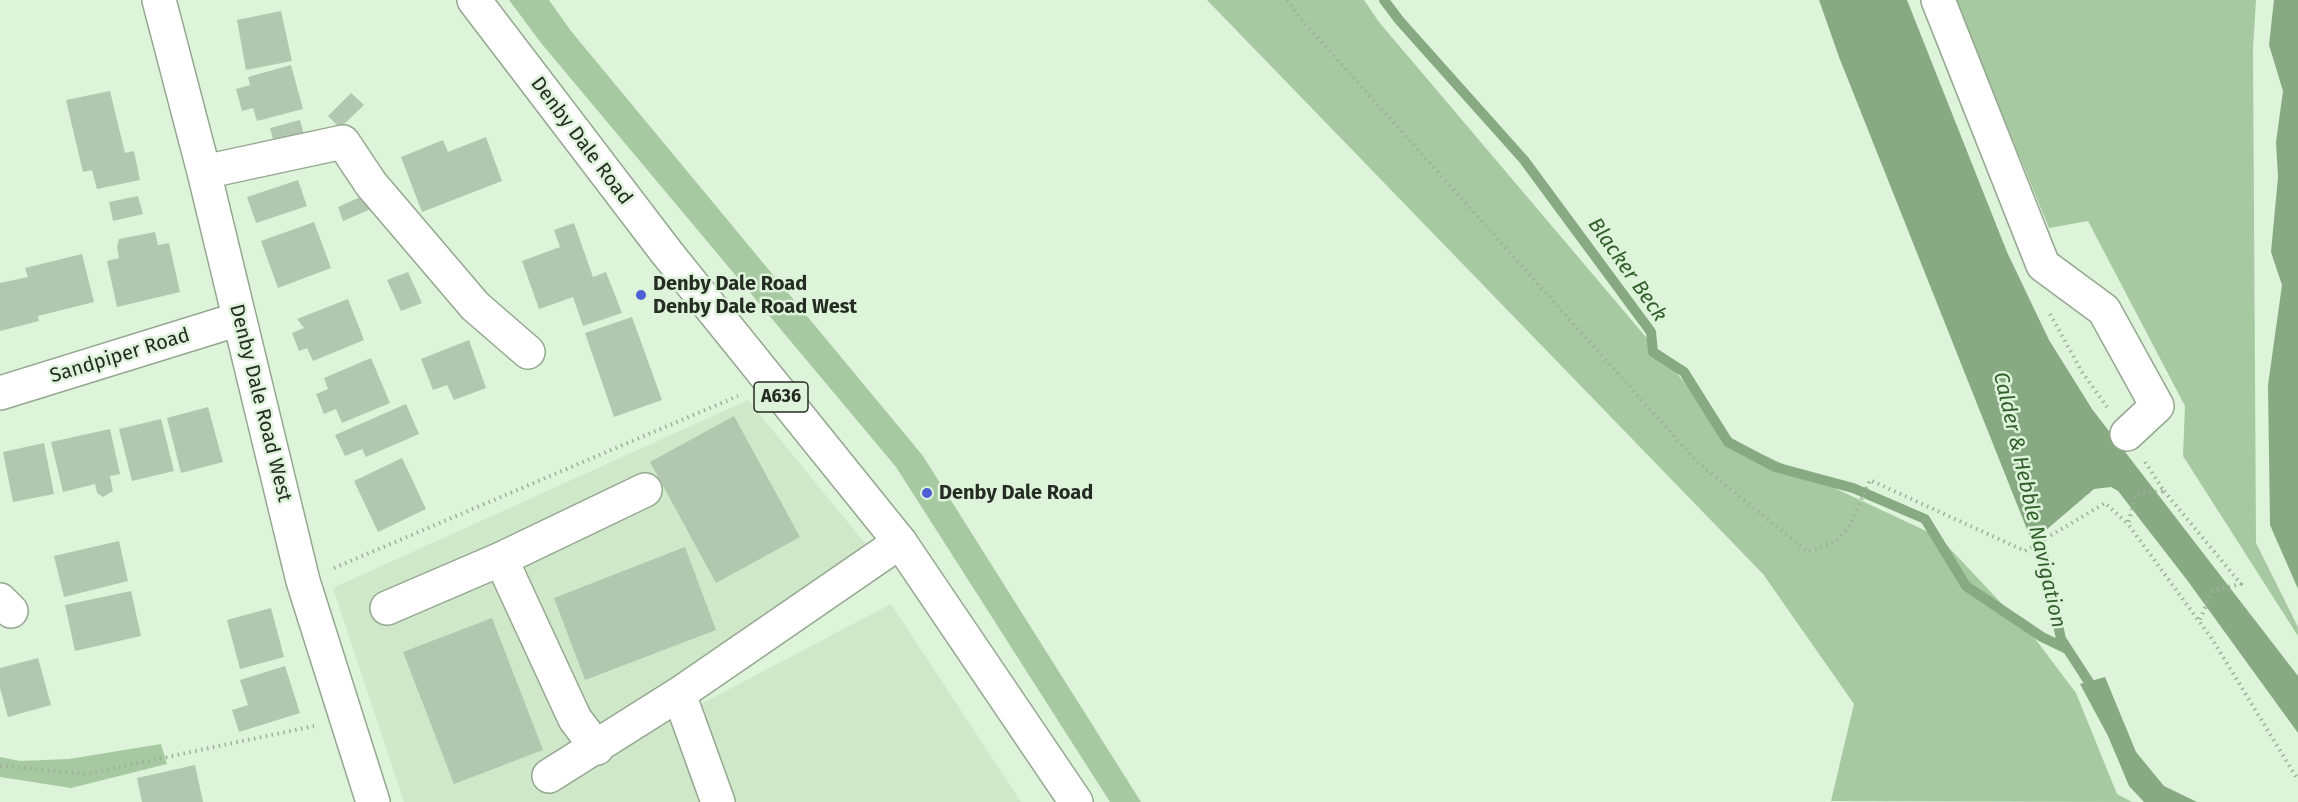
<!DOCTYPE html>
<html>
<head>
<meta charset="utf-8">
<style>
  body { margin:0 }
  canvas { display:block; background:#ddf3da }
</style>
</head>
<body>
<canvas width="2298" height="802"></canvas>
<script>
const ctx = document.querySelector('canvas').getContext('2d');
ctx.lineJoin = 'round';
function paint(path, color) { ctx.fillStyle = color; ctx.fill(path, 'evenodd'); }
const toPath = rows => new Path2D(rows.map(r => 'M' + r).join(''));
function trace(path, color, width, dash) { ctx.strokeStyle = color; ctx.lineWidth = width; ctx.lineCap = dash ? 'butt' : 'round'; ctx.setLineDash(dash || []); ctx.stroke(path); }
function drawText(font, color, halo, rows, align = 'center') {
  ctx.font = font + ' "Fira Sans",sans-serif'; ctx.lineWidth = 5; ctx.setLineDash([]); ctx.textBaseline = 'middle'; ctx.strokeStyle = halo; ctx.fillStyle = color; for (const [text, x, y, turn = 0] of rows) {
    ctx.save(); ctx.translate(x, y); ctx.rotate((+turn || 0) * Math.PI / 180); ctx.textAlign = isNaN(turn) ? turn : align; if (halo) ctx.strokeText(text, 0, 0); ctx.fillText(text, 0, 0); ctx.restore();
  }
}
const built = toPath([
  [748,400,868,547,684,674,697,706,891,604,1021,802,404,802,333,588]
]);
const green = toPath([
  [509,0,549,0,571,31,923,456,1141,802,1110,802,896,467,541,43],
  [1207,0,1364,0,1379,22,1734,441,1939,537,2036,640,2076,693,2117,794,2132,802,1831,801,1854,704,1763,574],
  [1955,0,2256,0,2253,49,2256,543,2298,627,2298,636,2183,456,2185,406,2088,221,2049,228],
  [161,744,167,764,71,788,0,777,0,757,20,761,69,759]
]);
const water = toPath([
  [1819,0,1907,0,2007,252,2049,340,2092,409,2298,676,2298,733,2187,580,2118,491,2111,487,2094,489,2032,542,1839,57],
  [2274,0,2298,0,2298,589,2270,525,2268,385,2282,285,2271,252,2278,177,2276,142,2283,91,2269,45],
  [2105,677,2136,752,2164,786,2197,802,2144,802,2129,786,2108,736,2080,684]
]);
const stream = toPath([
  [1384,0,1399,20,1524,160,1651,332,1653,352,1684,372,1728,442,1775,467,1853,488,1925,519,1966,586,2042,637,2067,649],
  [2036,521,2061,639,2096,693]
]);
const building = toPath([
  [281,11,292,61,246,70,237,20],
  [291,65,303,109,257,121,253,108,242,111,236,89,250,85,248,77],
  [110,91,125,153,134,151,140,180,97,189,92,170,83,172,66,100],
  [351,93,364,105,340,128,328,116],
  [300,120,304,135,274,143,270,128],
  [486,137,502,181,422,212,401,157,443,140,448,152],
  [298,180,307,206,256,223,247,197],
  [365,195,371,209,343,221,338,207],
  [138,196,143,214,113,221,109,202],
  [314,222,331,268,278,288,261,241],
  [574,223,593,277,606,272,622,313,583,326,573,297,539,309,522,261,560,247,554,230],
  [155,232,158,245,169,243,180,292,117,307,107,261,119,258,117,247,119,239],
  [82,254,94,302,38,316,39,321,0,331,0,283,28,277,25,268],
  [408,272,422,303,401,311,387,280],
  [348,299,364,340,313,361,307,348,299,351,292,333,304,328,297,319],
  [632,317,662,400,614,417,585,333],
  [469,340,486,388,454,400,447,385,433,390,421,359],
  [371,358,390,403,342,423,336,409,324,414,316,394,328,389,324,378],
  [406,404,419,434,366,457,362,449,345,456,335,435],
  [208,407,223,462,181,473,167,418],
  [734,416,800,537,716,583,650,462],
  [161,419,174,471,132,481,119,429],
  [110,429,120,474,110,476,113,491,103,497,97,493,95,484,63,492,51,442],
  [44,443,54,494,13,502,3,452],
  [402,458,426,509,378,532,354,481],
  [119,541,128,581,64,597,54,556],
  [685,547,716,630,585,680,554,598],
  [131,591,141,636,75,651,65,605],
  [271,608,284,657,240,669,227,620],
  [492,618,543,750,454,784,403,652],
  [38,658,51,705,8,717,0,688,0,668],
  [285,666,300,713,239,732,232,710,248,705,240,680],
  [195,765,203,802,142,802,137,778]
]);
const path = toPath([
  [1287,0,1301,19,1697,462,1808,552,1836,541,1849,527,1870,480,2025,551,2105,503,2128,524],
  [2050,314,2082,372,2107,407],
  [2145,462,2164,491,2136,494,2128,524,2212,639,2298,780],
  [2164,491,2241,584,2212,591,2199,622],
  [334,568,738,396],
  [0,766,86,774,314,726]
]);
const minor = toPath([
  [159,0,204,172,303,581,373,802],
  [1938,0,2043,265,2104,310,2157,406,2127,434],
  [204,172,343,142,371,184,475,306,528,352],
  [0,393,239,319],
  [501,559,645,490],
  [0,600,11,611],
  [387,608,501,559,575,719,597,748],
  [679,694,718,802],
  [549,776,679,694,900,542]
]);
const major = toPath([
  [474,0,667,253,900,542,1076,802]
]);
const markers = [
  [641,295,6,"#4e5fd4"],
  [927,493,6,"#4e5fd4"]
];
const shields = [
  [781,397,54]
];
const shieldNames = [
  ["A636",781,397]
];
const streetNames = [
  ["Denby Dale Road",581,141,53],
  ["Sandpiper Road",120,356,-17],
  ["Denby Dale Road West",260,403,76]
];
const poiNames = [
  ["Denby Dale Road",653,284],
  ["Denby Dale Road West",653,307],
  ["Denby Dale Road",939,493]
];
const waterNames = [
  ["Blacker Beck",1627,270,55],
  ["Calder & Hebble Navigation",2029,500,77]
];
paint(built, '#cfe8ca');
paint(green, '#a7c9a1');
paint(water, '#88aa83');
trace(stream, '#88aa83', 10);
paint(building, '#b2c7af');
trace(minor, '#94a890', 36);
trace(major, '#94a890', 36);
trace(path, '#9eaf9b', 4, [1.5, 4.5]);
trace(minor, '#fff', 33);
trace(major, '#fff', 33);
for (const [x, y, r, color] of markers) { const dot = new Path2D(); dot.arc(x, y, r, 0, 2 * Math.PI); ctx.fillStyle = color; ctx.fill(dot); trace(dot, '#ddf3da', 2); }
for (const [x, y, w] of shields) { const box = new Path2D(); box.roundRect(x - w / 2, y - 15, w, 30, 4.5); ctx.fillStyle = '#ddf3da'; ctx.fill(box); trace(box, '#252c23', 1.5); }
drawText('bold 18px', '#252c23', null, shieldNames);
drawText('20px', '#252c23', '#ddf3da', streetNames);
drawText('bold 20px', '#252c23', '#ddf3da', poiNames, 'left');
drawText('italic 21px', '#315f2a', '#ddf3da', waterNames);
</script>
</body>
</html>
